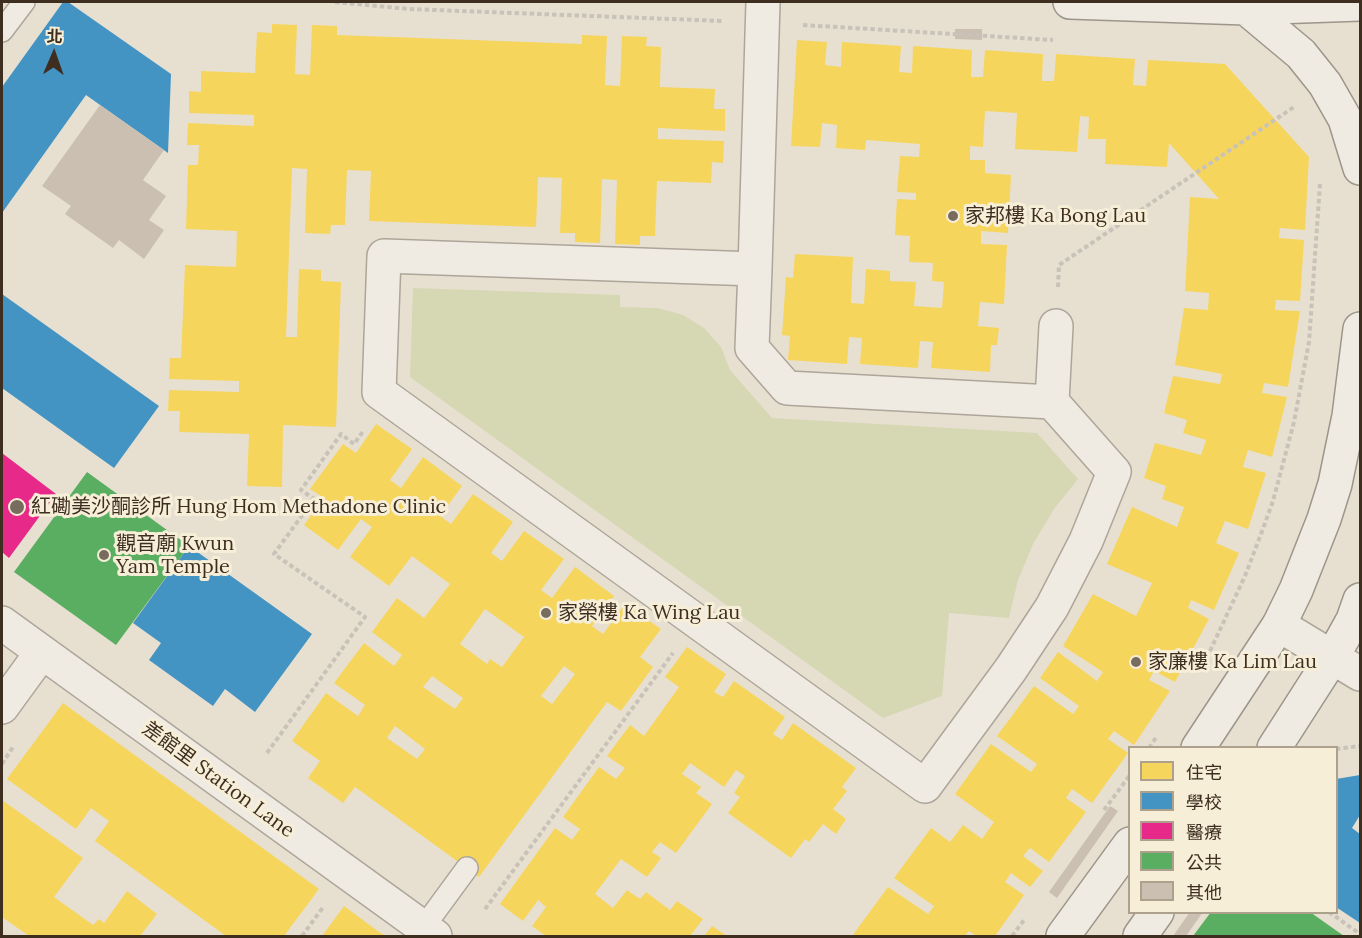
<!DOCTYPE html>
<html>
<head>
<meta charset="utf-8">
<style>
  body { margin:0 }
  #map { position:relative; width:1362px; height:938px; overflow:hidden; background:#e7e0d1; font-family:Lora,"Noto Sans TC",serif }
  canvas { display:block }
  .frame { position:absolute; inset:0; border:3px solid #3d2e20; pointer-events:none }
  .legend { position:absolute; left:1128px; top:746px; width:210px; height:168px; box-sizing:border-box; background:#f7eed8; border:2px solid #ada18e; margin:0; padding:8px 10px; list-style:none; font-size:18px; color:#3d2e20 }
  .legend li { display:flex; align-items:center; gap:12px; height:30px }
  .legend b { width:30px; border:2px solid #ada18e }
  .north { position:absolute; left:24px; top:24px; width:60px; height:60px; -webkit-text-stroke:4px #f7eed8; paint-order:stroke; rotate:2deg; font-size:16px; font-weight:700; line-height:24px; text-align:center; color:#3d2e20 }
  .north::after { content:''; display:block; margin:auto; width:21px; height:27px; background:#3d2e20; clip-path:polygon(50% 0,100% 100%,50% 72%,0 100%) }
</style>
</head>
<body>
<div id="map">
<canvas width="1362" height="938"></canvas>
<div class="frame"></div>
<ul class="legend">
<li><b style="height:16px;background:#f6d55c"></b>住宅</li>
<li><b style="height:16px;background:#4393c3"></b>學校</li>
<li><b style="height:16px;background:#e7298a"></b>醫療</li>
<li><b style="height:16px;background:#5aae61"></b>公共</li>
<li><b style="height:16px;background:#cbbfb2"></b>其他</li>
</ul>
<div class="north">北</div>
</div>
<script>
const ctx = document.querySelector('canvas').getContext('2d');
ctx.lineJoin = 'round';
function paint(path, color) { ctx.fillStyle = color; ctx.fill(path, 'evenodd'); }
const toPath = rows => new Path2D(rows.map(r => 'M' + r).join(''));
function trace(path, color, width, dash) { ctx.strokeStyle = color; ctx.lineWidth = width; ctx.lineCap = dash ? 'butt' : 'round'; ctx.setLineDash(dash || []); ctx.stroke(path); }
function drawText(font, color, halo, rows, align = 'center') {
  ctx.font = font + ' Lora,"Noto Sans TC",serif'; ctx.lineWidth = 6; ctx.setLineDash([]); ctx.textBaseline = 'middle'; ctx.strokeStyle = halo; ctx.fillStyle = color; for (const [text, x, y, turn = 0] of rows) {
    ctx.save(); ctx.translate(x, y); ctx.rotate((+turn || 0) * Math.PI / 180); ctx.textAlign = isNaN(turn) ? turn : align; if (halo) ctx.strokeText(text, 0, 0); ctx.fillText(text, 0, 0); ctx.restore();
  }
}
const green = toPath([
  [413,288,620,295,620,307,658,308,683,315,704,328,721,347,730,370,772,418,1037,433,1078,479,1054,509,1033,544,1018,580,1009,618,949,613,942,696,883,718,410,377]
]);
const homes = toPath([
  [272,24,297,25,295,74,310,75,312,25,337,26,337,35,582,44,582,35,607,36,605,85,620,86,622,36,647,37,646,46,661,47,660,87,715,89,714,109,725,109,725,131,658,128,658,139,724,141,723,163,712,162,711,183,657,181,655,236,640,236,640,245,615,244,617,180,602,179,600,243,575,242,575,233,560,233,562,178,538,177,536,227,369,221,371,171,347,170,345,225,331,225,330,234,305,233,307,169,292,168,286,337,297,337,299,269,321,270,321,281,341,282,336,427,283,425,282,487,247,486,249,434,179,432,180,411,168,411,169,390,239,392,239,381,169,379,170,358,181,358,185,265,236,267,237,231,186,229,188,165,198,165,199,145,187,145,188,123,254,126,254,115,189,113,189,91,201,92,201,71,255,73,257,32,272,33],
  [797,40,827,42,825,65,841,67,842,42,901,46,899,72,912,73,913,46,972,50,971,77,983,77,985,50,1043,54,1042,81,1054,81,1056,54,1135,59,1133,85,1146,86,1148,60,1225,64,1309,157,1305,230,1280,228,1279,238,1304,240,1300,301,1276,300,1275,310,1300,311,1288,387,1264,383,1262,393,1287,397,1272,457,1248,450,1243,467,1266,473,1248,529,1225,521,1216,543,1239,553,1214,610,1191,600,1188,608,1209,619,1175,682,1154,671,1149,680,1170,691,1134,745,1114,731,1108,739,1128,753,1092,803,1072,789,1066,798,1086,812,1049,862,1030,848,1023,856,1043,871,1030,887,1011,873,1005,882,1024,895,995,936,976,936,969,931,965,936,852,936,888,887,928,914,934,906,894,878,931,828,950,842,963,825,982,839,994,822,955,794,991,744,1031,772,1037,764,997,736,1034,686,1073,714,1079,706,1040,678,1058,652,1097,681,1103,672,1063,646,1093,594,1136,616,1152,583,1107,564,1132,507,1177,527,1184,507,1162,499,1166,486,1144,478,1155,443,1201,455,1206,440,1183,433,1187,420,1164,413,1173,376,1220,384,1222,374,1175,365,1184,308,1208,310,1209,293,1185,291,1190,197,1219,199,1169,143,1167,167,1105,164,1106,139,1088,139,1089,117,1080,116,1077,152,1015,149,1017,113,985,111,983,147,970,146,970,160,985,160,985,173,1011,175,1008,233,981,231,981,244,1007,245,1004,304,980,302,978,326,999,328,997,345,991,345,990,372,931,368,933,342,920,341,918,368,860,364,862,338,849,337,847,364,788,360,790,336,782,335,786,277,793,278,795,254,853,257,851,303,864,304,866,269,890,271,890,281,916,282,914,306,942,308,944,282,932,281,933,263,909,262,910,236,895,235,897,199,916,200,916,193,897,192,900,156,919,157,920,144,866,140,865,150,836,148,837,125,822,123,820,147,791,146],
  [376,424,412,449,390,480,401,488,423,457,462,486,440,516,451,524,473,494,513,522,491,553,502,561,524,531,564,559,541,590,552,598,575,567,614,596,592,626,603,634,625,604,661,629,640,657,653,667,621,711,607,702,479,877,355,787,343,803,308,778,320,761,292,741,326,693,358,716,365,705,334,683,364,643,394,666,402,655,372,632,397,598,424,618,450,584,412,556,389,586,350,557,372,527,361,519,338,550,304,525,324,498,310,489,343,444,356,453],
  [485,609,524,637,502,667,490,659,487,664,460,644],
  [564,666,575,674,552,704,541,696],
  [432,676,463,698,455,709,423,687],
  [395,726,425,749,417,759,387,738],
  [687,647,726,674,714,692,723,697,734,681,785,717,773,734,782,740,793,723,856,768,842,787,847,791,833,809,846,819,836,834,823,824,809,842,805,839,791,858,728,813,740,797,734,793,745,776,736,770,724,787,690,763,682,774,701,787,696,793,712,804,676,853,660,842,652,852,661,858,647,877,621,859,595,894,613,908,627,890,640,899,646,892,670,910,677,901,703,919,690,936,546,936,532,926,546,907,538,900,523,921,500,904,555,828,572,840,580,829,563,817,599,767,616,779,625,768,607,756,630,725,644,736,679,687,665,677],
  [63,703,319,889,284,936,226,936,95,841,109,821,91,808,76,829,7,779],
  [2,800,83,858,54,897,93,925,99,919,104,923,127,891,157,914,140,936,29,936,2,917],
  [344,906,379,932,386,936,322,936],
  [712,926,727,936,704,936]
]);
const schools = toPath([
  [63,2,68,2,171,74,168,153,86,95,2,213,2,87],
  [2,294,159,406,114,468,2,388],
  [189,546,312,634,255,712,225,689,213,706,149,660,161,643,133,623],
  [1360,775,1360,815,1352,828,1360,834,1360,923,1336,907,1336,779]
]);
const health = toPath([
  [2,453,56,494,9,558,2,552]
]);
const public = toPath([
  [87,472,189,546,116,645,14,572],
  [1211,912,1310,912,1344,936,1193,936]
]);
const building = toPath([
  [955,29,982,29,982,40,955,39],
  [100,105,164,150,143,180,166,196,149,220,164,230,144,259,119,240,113,248,65,214,71,206,42,186],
  [1110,806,1118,811,1057,898,1049,892],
  [1190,912,1203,912,1186,936,1173,936]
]);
const path = toPath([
  [335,2,409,9,723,21],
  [803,25,1053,40],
  [1058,287,1059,265,1294,107],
  [1210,651,1245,576,1261,534,1273,501,1294,422,1309,342,1320,184],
  [1149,748,1157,736],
  [1336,749,1360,746],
  [267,753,365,617,274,554,314,499,301,490,341,434,354,444,364,430],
  [2,764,13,747],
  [1104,810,1130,775],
  [485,909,673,653],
  [1329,912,1360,934],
  [2,936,3,936],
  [302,936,324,906],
  [1012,936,1024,920]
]);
const lane = toPath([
  [2,31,24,2],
  [423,928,467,868]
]);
const street = toPath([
  [755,269,384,256,379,392,925,786,1011,669,1052,607,1086,541,1114,472,1052,402,787,388,752,348,755,269,763,2],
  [1052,402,1056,326],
  [2,623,435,936],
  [1279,625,1360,674],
  [2,707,42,652]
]);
const secondary = toPath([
  [1070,2,1246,8,1360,4],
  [1246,8,1301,54,1325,84,1345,119,1360,168],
  [1198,748,1279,625,1296,590,1324,519,1335,484,1349,416,1360,329],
  [1274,748,1333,656,1353,620,1360,600],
  [1063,936,1130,844],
  [1140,936,1157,912]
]);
const markers = [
  [953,216,6,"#786c5e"],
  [17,507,8,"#786c5e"],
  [104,555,6,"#786c5e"],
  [546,613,6,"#786c5e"],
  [1136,662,6,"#786c5e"]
];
const poiNames = [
  ["家邦樓 Ka Bong Lau",965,216],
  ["紅磡美沙酮診所 Hung Hom Methadone Clinic",31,507],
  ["觀音廟 Kwun",116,544],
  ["Yam Temple",116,567],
  ["家榮樓 Ka Wing Lau",558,613],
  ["家廉樓 Ka Lim Lau",1148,662]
];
const streetNames = [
  ["差館里 Station Lane",218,780,36]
];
paint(green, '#d6d7b3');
paint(homes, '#f6d55c');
paint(schools, '#4393c3');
paint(health, '#e7298a');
paint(public, '#5aae61');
paint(building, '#cbbfb2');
trace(lane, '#ada599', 24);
trace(street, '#ada599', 36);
trace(secondary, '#9c958a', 36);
trace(path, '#c8c2b9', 4, [4.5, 3]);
trace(lane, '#efebe3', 21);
trace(street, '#efebe3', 33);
trace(secondary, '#efebe3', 33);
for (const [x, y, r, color] of markers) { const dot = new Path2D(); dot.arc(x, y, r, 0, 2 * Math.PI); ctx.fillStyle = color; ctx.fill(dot); trace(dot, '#f7eed8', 2); }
drawText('20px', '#3d2e20', '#f7eed8', poiNames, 'left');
drawText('20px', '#3d2e20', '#f7eed8', streetNames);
</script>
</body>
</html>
